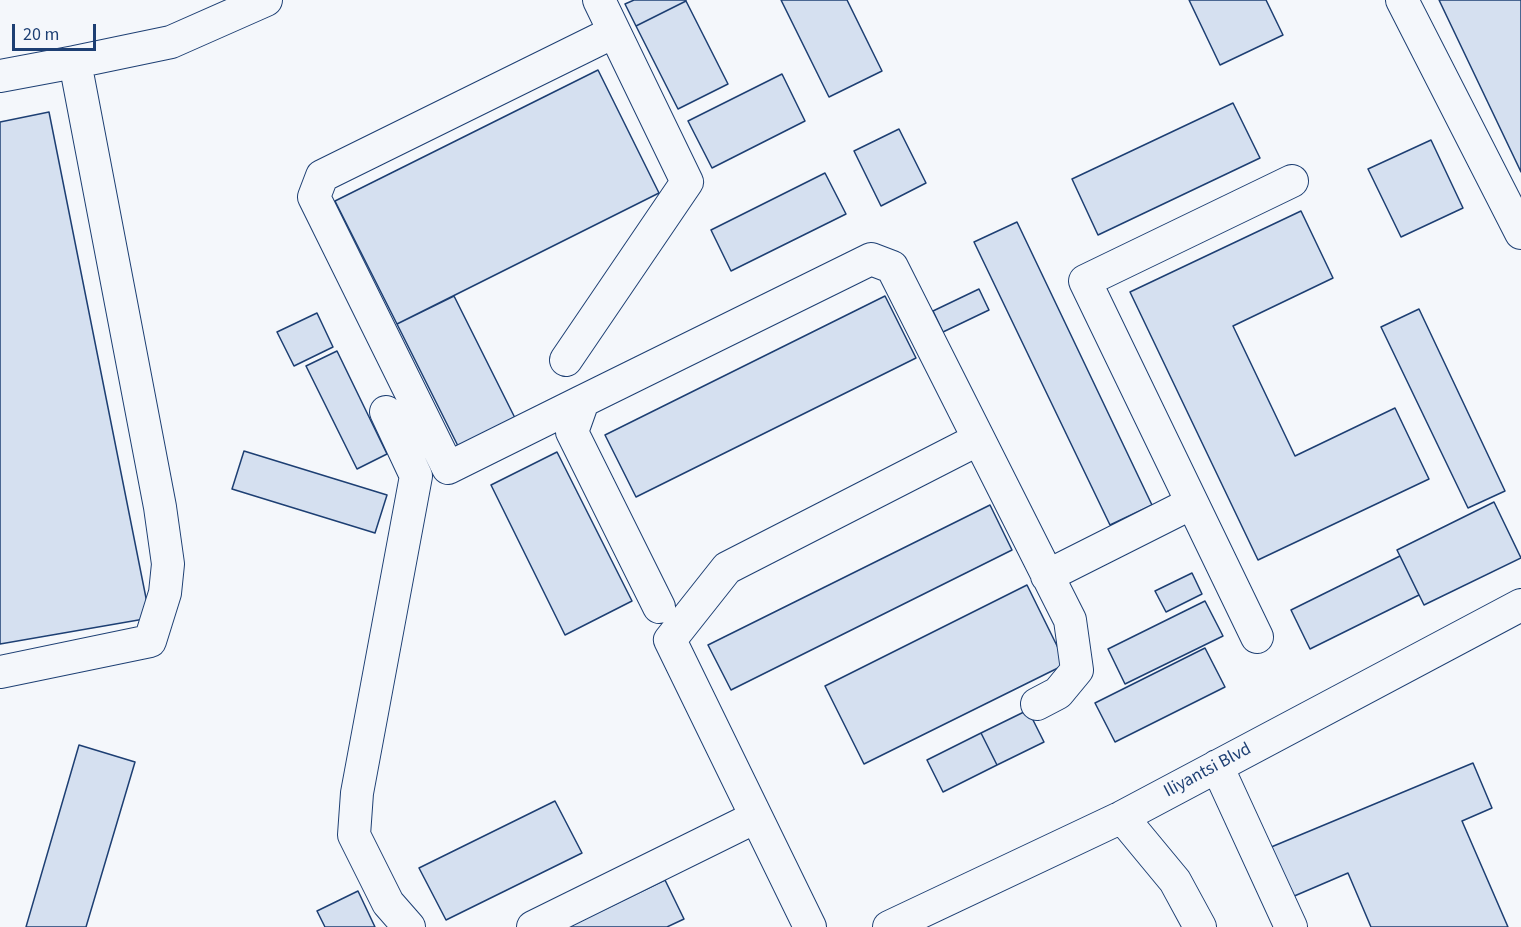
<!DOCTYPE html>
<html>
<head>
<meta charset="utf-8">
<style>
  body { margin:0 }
  #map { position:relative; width:1521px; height:927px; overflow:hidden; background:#f4f7fb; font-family:"Source Sans 3",sans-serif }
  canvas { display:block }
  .scale { position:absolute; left:12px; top:24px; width:84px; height:27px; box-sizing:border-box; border:3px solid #1d3f73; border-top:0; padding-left:8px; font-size:18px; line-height:21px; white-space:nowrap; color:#1d3f73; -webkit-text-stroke:4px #f4f7fb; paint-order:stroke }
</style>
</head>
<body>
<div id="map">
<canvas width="1521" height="927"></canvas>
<div class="scale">20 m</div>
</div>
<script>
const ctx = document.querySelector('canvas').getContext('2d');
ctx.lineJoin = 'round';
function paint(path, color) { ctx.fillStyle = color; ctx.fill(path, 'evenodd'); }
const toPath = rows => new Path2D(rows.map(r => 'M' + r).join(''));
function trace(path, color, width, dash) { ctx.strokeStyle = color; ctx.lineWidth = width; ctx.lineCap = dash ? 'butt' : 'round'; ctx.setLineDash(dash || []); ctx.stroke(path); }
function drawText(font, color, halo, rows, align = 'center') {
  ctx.font = font + ' "Source Sans 3",sans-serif'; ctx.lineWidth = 4.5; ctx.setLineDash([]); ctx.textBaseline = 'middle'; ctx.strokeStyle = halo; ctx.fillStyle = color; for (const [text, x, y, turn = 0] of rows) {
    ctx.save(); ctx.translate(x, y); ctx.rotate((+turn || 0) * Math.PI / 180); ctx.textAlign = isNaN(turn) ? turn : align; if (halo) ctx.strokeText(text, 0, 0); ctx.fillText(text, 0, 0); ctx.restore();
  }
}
const building = toPath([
  [634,0,686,0,686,1,636,26,625,4,634,0],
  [781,0,847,0,882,71,829,97,781,0],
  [1189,0,1266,0,1283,35,1220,65,1189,0],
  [1439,0,1521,0,1521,172,1439,0],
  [686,1,728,84,678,109,636,26,686,1],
  [598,70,659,193,397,324,335,201,598,70],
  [782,74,805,121,712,168,688,121,782,74],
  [1233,103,1260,158,1098,235,1072,179,1233,103],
  [49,112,150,618,0,644,0,122,49,112],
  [899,129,926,183,881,206,854,151,899,129],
  [1431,140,1463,208,1401,237,1368,169,1431,140],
  [825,173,846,214,731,271,711,230,825,173],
  [1301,211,1333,278,1233,326,1295,456,1395,408,1429,479,1258,560,1130,292,1301,211],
  [1017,222,1152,505,1110,525,974,242,1017,222],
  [979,289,989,310,943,332,933,311,979,289],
  [454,296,515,418,458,446,397,324,454,296],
  [885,296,916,358,636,497,605,435,885,296],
  [1419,309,1505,491,1468,508,1381,327,1419,309],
  [317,313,333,347,294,366,277,332,317,313],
  [337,351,387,454,357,469,306,366,337,351],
  [244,451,387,495,375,533,232,489,244,451],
  [557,452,632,601,565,635,491,485,557,452],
  [1494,502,1521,558,1424,605,1397,550,1494,502],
  [990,505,1012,550,731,690,708,645,990,505],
  [1400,556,1419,595,1310,649,1291,610,1400,556],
  [1192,573,1202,594,1166,612,1155,591,1192,573],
  [1027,585,1066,664,864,764,825,686,1027,585],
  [1205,601,1223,636,1125,684,1108,649,1205,601],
  [1205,648,1225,687,1115,742,1095,703,1205,648],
  [1028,710,1044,742,997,765,981,733,1028,710],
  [981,733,997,765,943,792,927,760,981,733],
  [79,745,135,762,86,927,26,927,79,745],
  [1473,763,1492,808,1462,821,1508,927,1371,927,1348,873,1285,900,1264,850,1473,763],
  [555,801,582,853,446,920,419,868,555,801],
  [665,880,684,919,667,927,568,927,665,880],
  [358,891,375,927,325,927,317,911,358,891]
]);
const minor = toPath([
  [1402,0,1521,233],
  [75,62,171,42,266,0],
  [0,76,75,62,160,507,168,564,165,593,150,641,0,672],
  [566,360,687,182,599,0],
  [583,401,448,468,314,197,322,176,614,32],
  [386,412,416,476,357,793,354,835,388,903,409,927],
  [1047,576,1192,503],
  [659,607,572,432,583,401,871,259,892,267,1070,620,1077,670,1058,693,1037,704],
  [1257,637,1085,281,1292,181],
  [1217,766,1291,927],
  [1122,817,1175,881,1200,927],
  [533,927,756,817],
  [810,927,670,640,727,568,977,440],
  [889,927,1122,817,1521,605]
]);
const streetNames = [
  ["Iliyantsi Blvd",1208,771,-28]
];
paint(building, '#d5e0f0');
trace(building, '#1d3f73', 1.5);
trace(minor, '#1d3f73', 34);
trace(minor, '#f4f7fb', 32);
drawText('18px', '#1d3f73', '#f4f7fb', streetNames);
</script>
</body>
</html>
